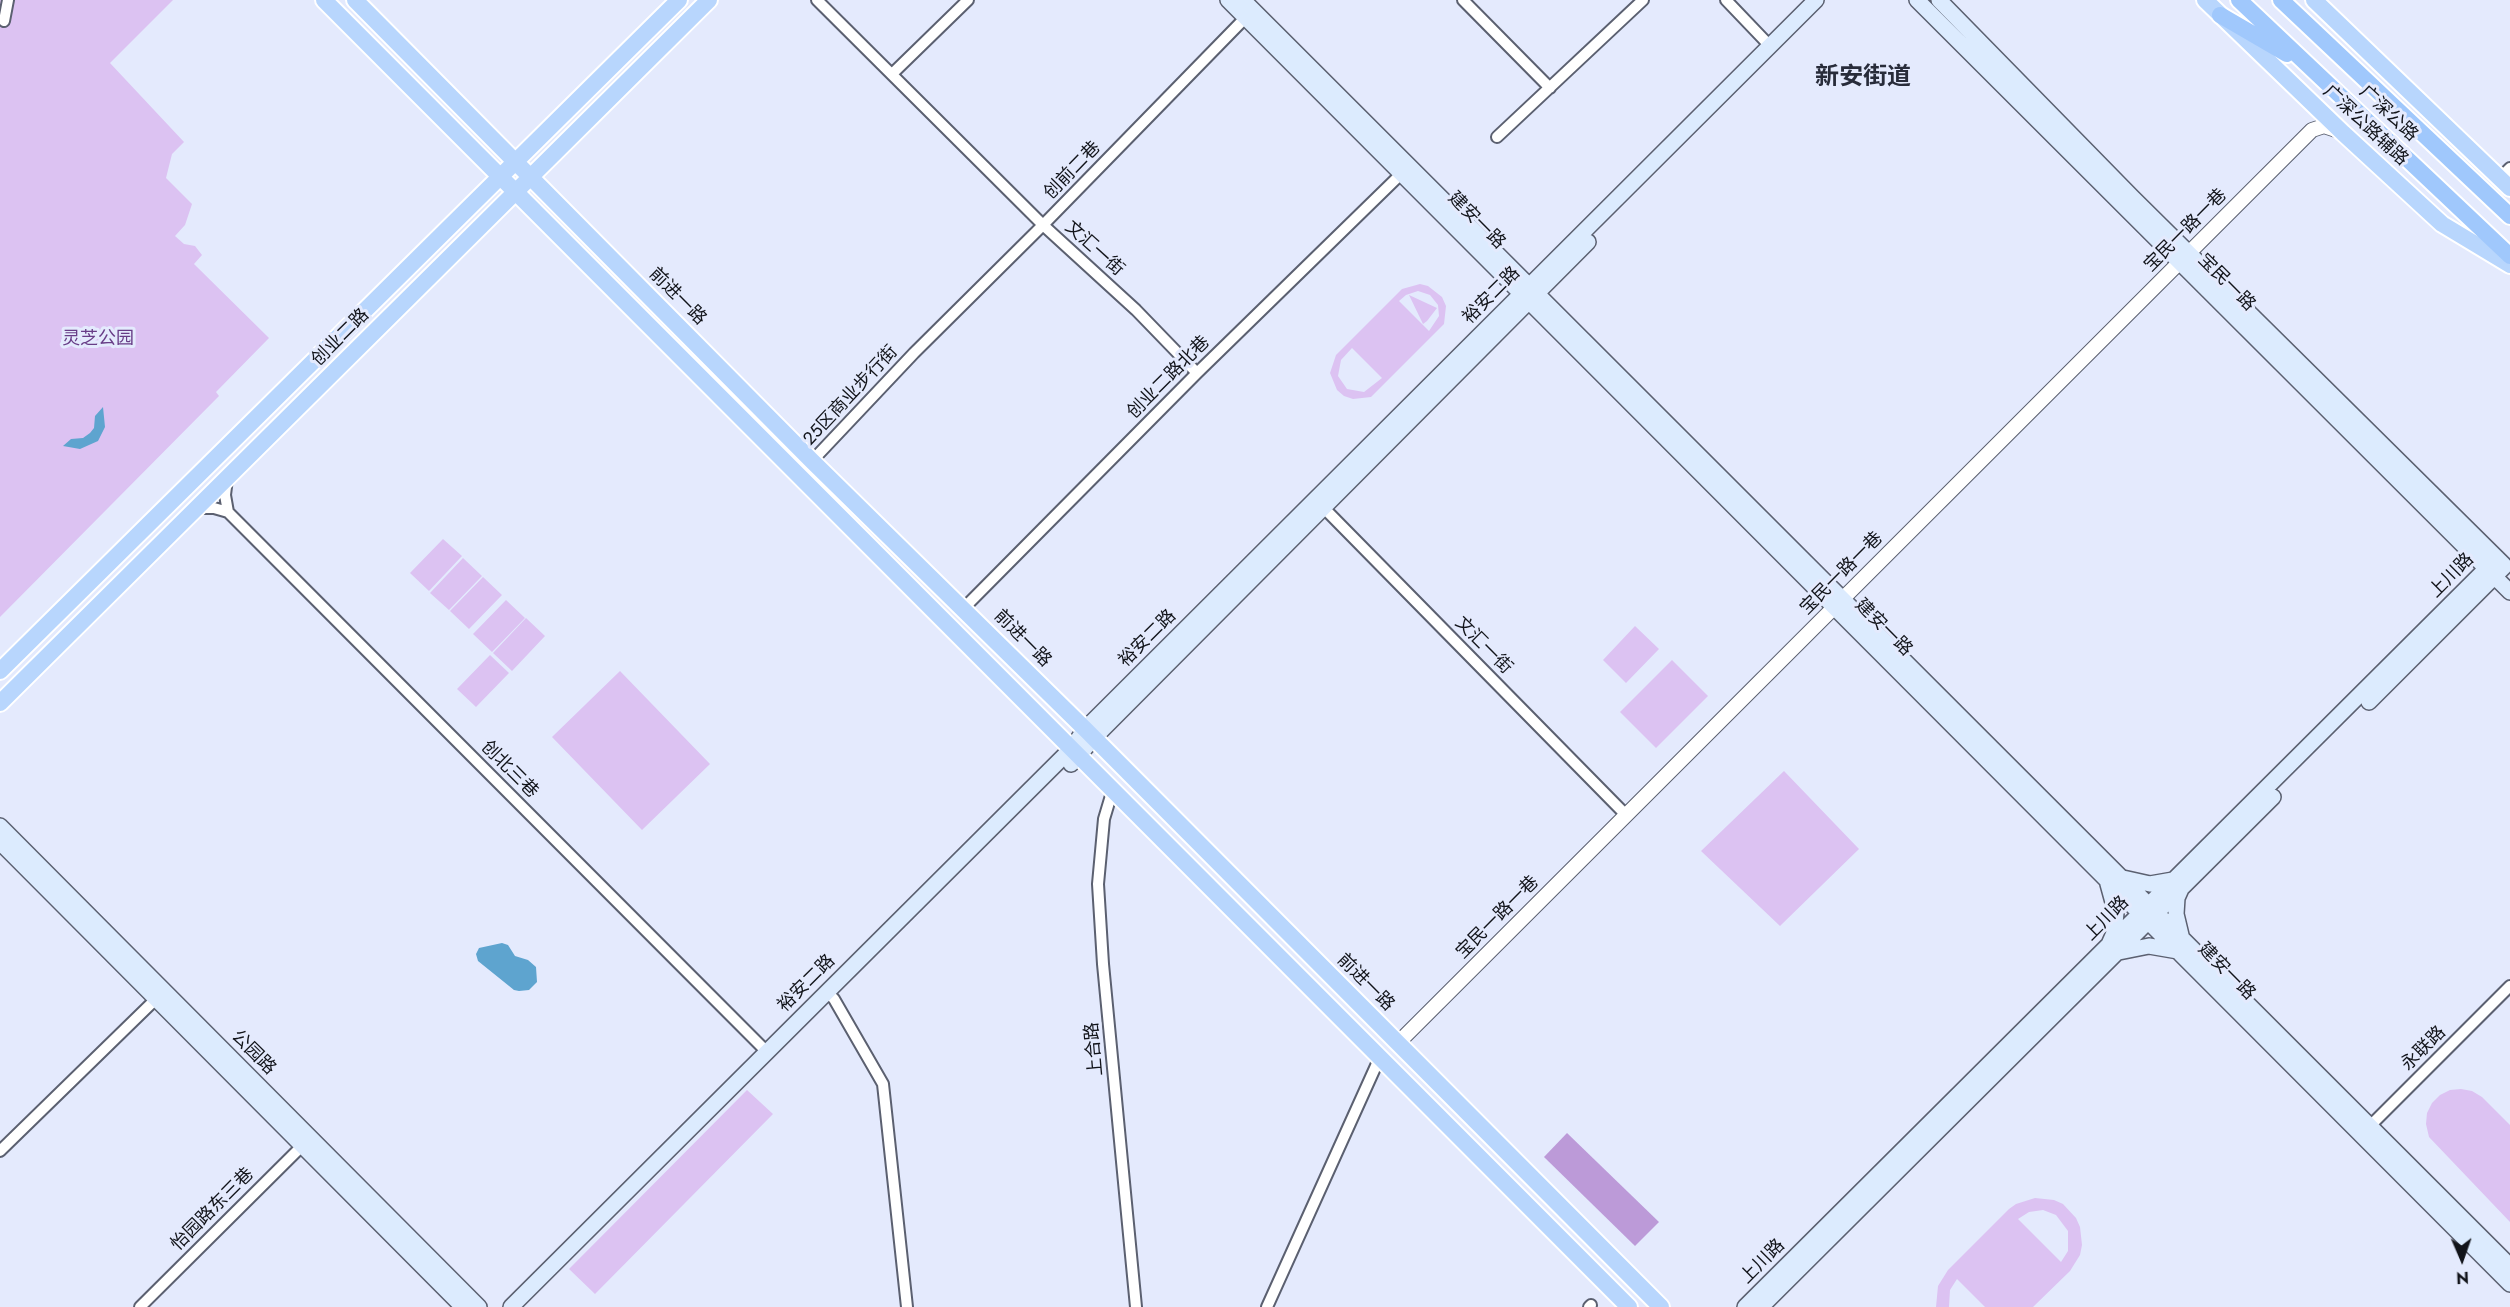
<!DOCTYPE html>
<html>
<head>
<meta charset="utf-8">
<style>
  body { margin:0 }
  #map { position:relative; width:2510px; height:1307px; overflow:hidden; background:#e4eafd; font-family:Jost,sans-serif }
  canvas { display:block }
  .north { position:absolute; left:2432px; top:1229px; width:60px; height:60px; -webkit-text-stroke:4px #e4eafd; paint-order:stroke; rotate:178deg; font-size:16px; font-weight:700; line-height:24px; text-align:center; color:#12141a }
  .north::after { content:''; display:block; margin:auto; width:21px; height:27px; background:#12141a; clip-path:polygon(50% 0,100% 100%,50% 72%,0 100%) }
</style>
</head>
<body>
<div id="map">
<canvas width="2510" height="1307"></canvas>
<div class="north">N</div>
</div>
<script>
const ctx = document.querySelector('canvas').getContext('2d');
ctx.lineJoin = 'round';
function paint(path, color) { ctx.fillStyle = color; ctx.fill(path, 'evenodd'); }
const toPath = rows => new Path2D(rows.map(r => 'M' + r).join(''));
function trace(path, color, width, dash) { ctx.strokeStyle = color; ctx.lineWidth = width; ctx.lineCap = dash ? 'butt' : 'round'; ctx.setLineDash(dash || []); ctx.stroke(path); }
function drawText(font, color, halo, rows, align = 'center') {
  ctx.font = font + ' Jost,"Noto Sans SC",sans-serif'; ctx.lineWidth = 6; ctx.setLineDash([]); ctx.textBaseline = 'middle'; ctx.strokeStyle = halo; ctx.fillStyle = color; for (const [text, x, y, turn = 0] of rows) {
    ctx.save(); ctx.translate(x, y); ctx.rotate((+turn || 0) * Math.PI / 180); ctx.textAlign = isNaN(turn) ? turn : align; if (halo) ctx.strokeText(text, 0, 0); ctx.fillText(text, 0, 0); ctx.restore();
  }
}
const green = toPath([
  [0,0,173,0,110,63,184,142,172,154,166,178,192,204,185,225,175,236,184,244,195,246,202,255,194,264,269,338,216,392,219,396,0,617],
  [1420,284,1428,286,1442,297,1446,306,1444,324,1371,397,1353,399,1344,396,1337,390,1330,373,1336,355,1402,289],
  [1418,291,1430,295,1438,305,1439,316,1429,331,1399,301,1406,295],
  [1352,348,1382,378,1364,392,1347,389,1338,376,1341,360],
  [1409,295,1437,308,1427,321,1423,324],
  [443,539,462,556,429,591,410,573],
  [463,558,482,576,449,610,430,593],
  [483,577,502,595,469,629,450,611],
  [506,600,525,618,492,652,473,634],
  [526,618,545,636,512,671,493,653],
  [1635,626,1659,649,1626,683,1603,660],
  [490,655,509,673,476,707,457,689],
  [1672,660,1708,696,1656,748,1620,712],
  [620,671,710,764,642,830,552,737],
  [1784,771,1859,849,1780,926,1701,851],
  [2461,1089,2472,1091,2482,1097,2510,1125,2510,1222,2429,1137,2426,1124,2427,1113,2432,1103,2440,1095,2450,1090],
  [747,1090,773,1114,595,1294,569,1269],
  [2035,1198,2054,1200,2063,1204,2076,1218,2080,1227,2082,1245,2080,1255,2070,1271,2033,1307,1985,1307,1957,1279,1950,1290,1949,1307,1936,1307,1938,1286,1948,1270,2009,1209,2016,1204],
  [2043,1210,2056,1215,2068,1231,2068,1251,2061,1262,2018,1219,2029,1212]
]);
const forest = toPath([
  [1567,1133,1659,1222,1635,1246,1544,1157]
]);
const water = toPath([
  [103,407,105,427,98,441,80,449,63,446,71,439,83,438,90,433,94,428,95,416],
  [502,943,508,945,515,956,528,960,536,967,537,982,529,990,519,991,514,990,478,961,476,954,479,948]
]);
const minor = toPath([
  [817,0,1043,225,1136,310,1197,373],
  [1463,0,1550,88],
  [1726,0,1770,46],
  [4,21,8,0],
  [892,74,968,0],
  [1497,137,1643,0],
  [2500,178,2510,168],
  [812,461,914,353,1043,225,1249,14],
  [227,479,225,495,228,512],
  [1320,504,1626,815],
  [197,508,214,508,228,512,767,1052],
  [963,609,1197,373,1401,174],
  [1113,789,1104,819,1098,884,1103,964,1136,1307],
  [827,992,834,999,883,1084,907,1307],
  [2366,1130,2510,986],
  [0,1151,160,995],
  [140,1307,306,1142],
  [1267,1307,1380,1057],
  [1589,1307,1591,1305]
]);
const tertiary = toPath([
  [1398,1043,2312,130,2324,126,2339,131]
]);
const secondary = toPath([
  [1228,0,2510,1284],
  [1243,0,2510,1266],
  [1917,0,2510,592],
  [1939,0,2132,197,2503,564],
  [2369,702,2505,566],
  [1071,764,1094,738,1588,242],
  [0,826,479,1307],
  [0,842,463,1307],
  [2123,878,2150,884,2173,880],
  [2108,884,2116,913,2114,933,2110,942],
  [2181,889,2177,898,2176,914,2181,935],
  [2119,952,2149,946,2178,951],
  [511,1307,1072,748,1085,729,1816,0],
  [1745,1307,2497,558],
  [1761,1307,2273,797]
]);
const primary = toPath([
  [324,0,1629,1307],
  [355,0,812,461,1085,729,1661,1307],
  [2205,0,2343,133,2442,224,2510,265],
  [2314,0,2510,188],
  [0,671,679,0],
  [0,703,709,0]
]);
const trunk = toPath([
  [2239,0,2510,256],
  [2281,0,2510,216],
  [2220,15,2287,54]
]);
const streetNames = [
  ["广深公路",2388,114,43],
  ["广深公路辅路",2365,126,43],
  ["创前二巷",1073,171,-46],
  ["建安一路",1476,221,45],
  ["宝民一路一巷",2186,231,-45],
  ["文汇一街",1094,249,42],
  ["宝民一路",2226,283,45],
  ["裕安二路",1492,296,-45],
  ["前进一路",677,297,45],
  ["创业二路",341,338,-45],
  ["创业二路北巷",1169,378,-45],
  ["25区商业步行街",851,396,-47],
  ["宝民一路一巷",1842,574,-45],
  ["上川路",2452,576,-45],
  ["建安一路",1883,628,45],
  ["前进一路",1022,639,45],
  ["裕安二路",1148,639,-45],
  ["文汇一街",1483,646,45],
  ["创北三巷",509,770,45],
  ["宝民一路一巷",1498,918,-45],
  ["上川路",2107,919,-45],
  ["建安一路",2226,972,45],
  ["前进一路",1365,983,45],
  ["裕安二路",807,984,-45],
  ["上合路",1095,1049,-95],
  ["永联路",2424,1049,-45],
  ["公园路",253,1053,45],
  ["怡园路东三巷",213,1210,-45],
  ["上川路",1763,1262,-45]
];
const parkNames = [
  ["灵芝公园",98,340]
];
const districtNames = [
  ["新安街道",1863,78]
];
paint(green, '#dcc2f2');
paint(forest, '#bc9ad8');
paint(water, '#5ea4cf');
trace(minor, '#5b6070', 14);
trace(tertiary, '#5b6070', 16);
trace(secondary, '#5b6070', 18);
trace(primary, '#fff', 20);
trace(trunk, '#fff', 20);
trace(minor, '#fff', 10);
trace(tertiary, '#fff', 14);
trace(secondary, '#dcebfe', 15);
trace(primary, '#b8d6fd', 16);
trace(trunk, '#a0c8fc', 16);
drawText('18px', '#12141a', '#e4eafd', streetNames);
drawText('18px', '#683d87', '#e4eafd', parkNames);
drawText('bold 24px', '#282c3a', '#e4eafd', districtNames);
</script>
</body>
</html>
